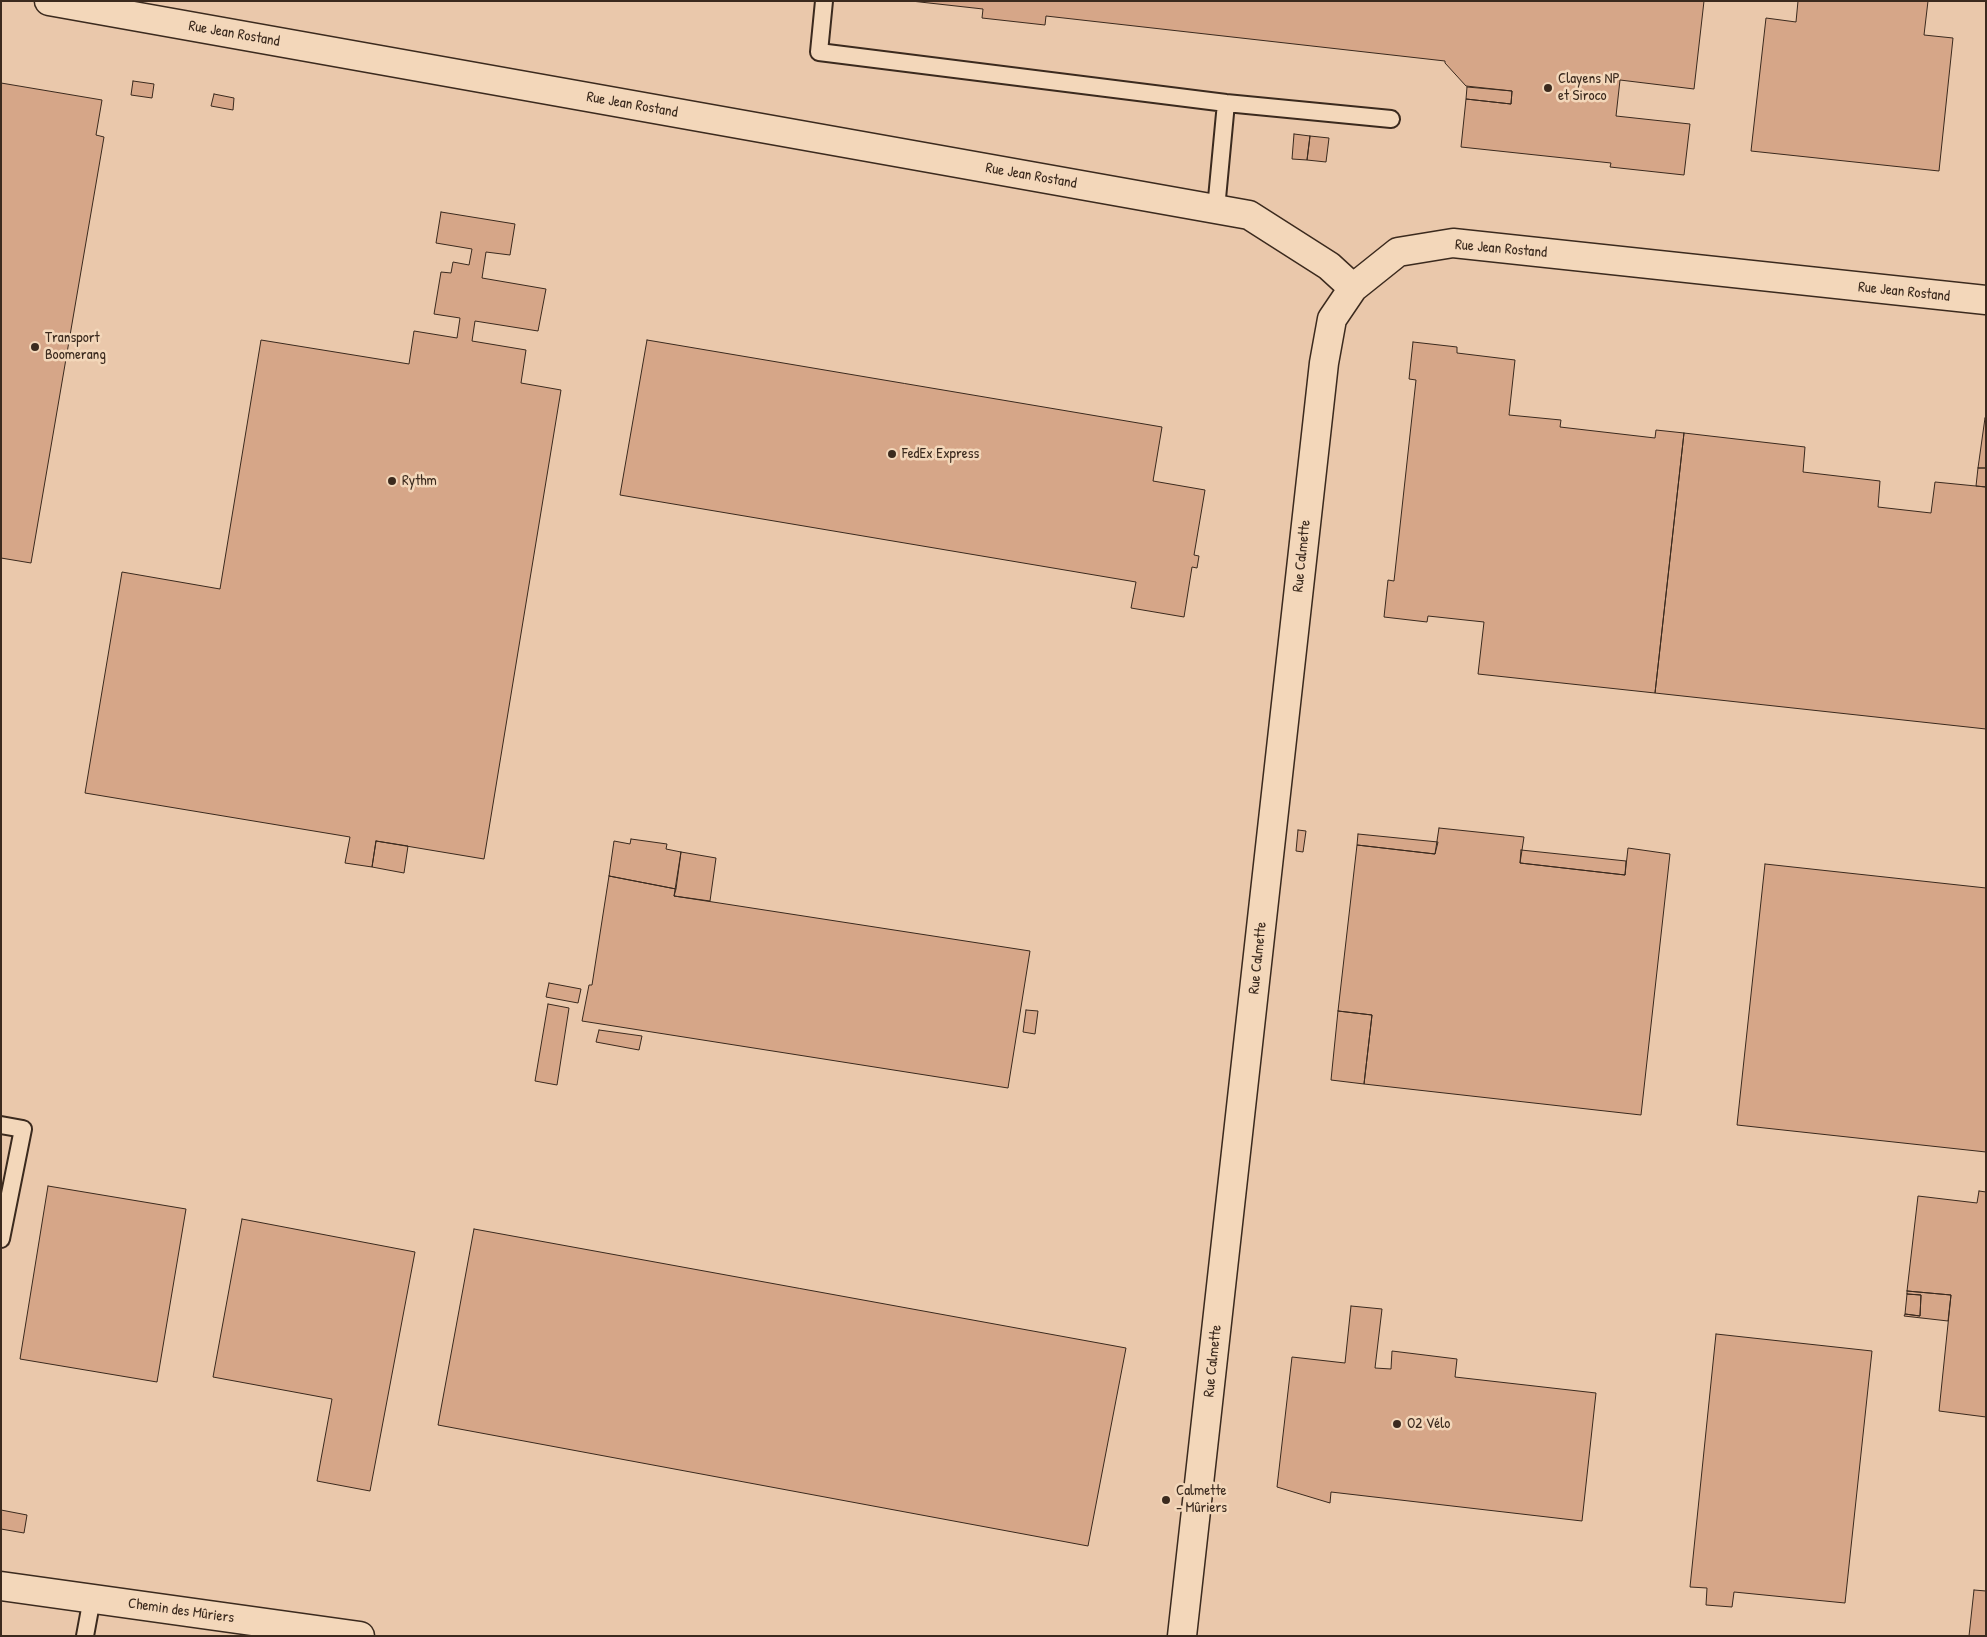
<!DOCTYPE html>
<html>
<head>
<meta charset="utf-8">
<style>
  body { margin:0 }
  #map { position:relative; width:1987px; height:1637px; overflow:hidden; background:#f3d7ba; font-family:"Patrick Hand",sans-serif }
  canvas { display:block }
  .frame { position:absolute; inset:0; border:2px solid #3b2a1e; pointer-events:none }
</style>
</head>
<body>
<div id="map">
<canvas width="1987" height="1637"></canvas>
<div class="frame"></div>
</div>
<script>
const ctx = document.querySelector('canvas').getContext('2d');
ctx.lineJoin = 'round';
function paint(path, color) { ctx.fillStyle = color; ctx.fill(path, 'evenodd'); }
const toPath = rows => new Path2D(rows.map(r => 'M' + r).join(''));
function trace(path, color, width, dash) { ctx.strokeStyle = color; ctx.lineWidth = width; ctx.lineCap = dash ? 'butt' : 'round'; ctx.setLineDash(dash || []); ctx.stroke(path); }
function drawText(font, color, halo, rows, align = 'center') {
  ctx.font = font + ' "Patrick Hand",sans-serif'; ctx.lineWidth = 5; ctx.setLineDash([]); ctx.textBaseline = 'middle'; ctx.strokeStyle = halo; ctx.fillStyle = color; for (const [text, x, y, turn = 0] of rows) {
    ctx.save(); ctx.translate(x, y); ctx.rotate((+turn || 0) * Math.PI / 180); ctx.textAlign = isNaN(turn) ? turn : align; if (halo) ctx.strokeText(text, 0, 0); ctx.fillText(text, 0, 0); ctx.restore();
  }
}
const built = toPath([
  [1,1,1986,1,1986,1636,1,1636]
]);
const building = toPath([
  [911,1,1704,1,1694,89,1620,80,1616,116,1690,124,1684,175,1610,167,1611,163,1461,147,1466,99,1511,104,1512,91,1466,86,1445,63,1445,61,1046,16,1045,25,982,18,983,9,911,1],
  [1798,1,1928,1,1924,35,1953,38,1939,171,1751,151,1766,18,1796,22,1798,1],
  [133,81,154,84,152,98,131,95,133,81],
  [1,83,102,100,96,135,104,137,31,563,1,558,1,83],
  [1467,87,1512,91,1511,104,1466,99,1467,87],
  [214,94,234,98,233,110,211,106,214,94],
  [1294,134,1310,136,1307,160,1292,159,1294,134],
  [1310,136,1329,138,1326,162,1307,160,1310,136],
  [441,212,515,224,510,255,486,252,482,278,546,289,538,331,475,321,472,341,526,350,521,383,561,390,484,859,376,841,372,867,345,863,350,837,85,793,122,572,220,589,261,340,409,364,414,331,457,338,460,318,434,314,441,272,451,273,453,262,469,265,472,249,436,243,441,212],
  [647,340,1162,427,1153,481,1205,490,1194,555,1199,556,1197,568,1192,567,1184,617,1131,608,1136,582,620,495,647,340],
  [1413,342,1457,347,1457,353,1515,360,1509,415,1561,420,1560,427,1655,438,1656,430,1684,433,1655,693,1478,674,1484,622,1428,616,1427,622,1384,617,1388,580,1394,581,1416,380,1409,379,1413,342],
  [1985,418,1986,418,1986,468,1978,468,1985,418],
  [1684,433,1805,447,1803,472,1880,481,1878,507,1931,513,1935,482,1986,487,1986,729,1655,693,1684,433],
  [1978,468,1986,468,1986,487,1976,486,1978,468],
  [1439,828,1524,837,1520,863,1625,875,1628,848,1670,854,1641,1115,1364,1084,1372,1015,1338,1011,1357,845,1435,854,1439,828],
  [1298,830,1306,831,1303,852,1296,851,1298,830],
  [1358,834,1438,842,1435,854,1357,845,1358,834],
  [631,839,667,844,666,849,681,852,676,889,609,876,614,841,630,844,631,839],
  [376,841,408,846,404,873,372,867,376,841],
  [1521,850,1626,861,1625,875,1520,863,1521,850],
  [681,852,716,858,710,901,674,896,681,852],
  [1765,864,1986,888,1986,1152,1737,1125,1765,864],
  [609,876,676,889,674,896,1030,951,1008,1088,582,1021,589,985,592,985,609,876],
  [549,983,581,989,578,1003,546,997,549,983],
  [548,1004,569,1008,557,1085,535,1081,548,1004],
  [1026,1010,1038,1011,1035,1034,1023,1032,1026,1010],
  [1338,1011,1372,1015,1364,1084,1331,1080,1338,1011],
  [599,1030,642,1036,639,1050,596,1042,599,1030],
  [48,1186,186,1209,157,1382,20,1359,48,1186],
  [1979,1191,1986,1192,1986,1417,1939,1411,1951,1295,1907,1291,1918,1196,1977,1203,1979,1191],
  [242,1219,415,1252,370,1491,317,1481,332,1399,213,1377,242,1219],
  [474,1229,1126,1348,1088,1546,438,1425,474,1229],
  [1907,1291,1951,1295,1948,1321,1904,1316,1905,1314,1920,1316,1921,1295,1907,1294,1907,1291],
  [1907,1294,1921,1295,1920,1316,1905,1314,1907,1294],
  [1351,1306,1382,1309,1375,1368,1391,1369,1392,1351,1457,1359,1455,1377,1596,1393,1582,1521,1331,1492,1330,1503,1277,1487,1292,1357,1345,1363,1351,1306],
  [1716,1334,1872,1351,1845,1603,1734,1592,1732,1607,1706,1605,1707,1588,1690,1587,1716,1334],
  [1,1510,27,1515,24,1533,1,1529,1,1510],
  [1974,1590,1986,1591,1986,1636,1969,1636,1974,1590]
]);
const lane = toPath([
  [824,1,819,52,1226,103,1391,119],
  [1216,209,1226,103],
  [1,1125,23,1129,1,1239],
  [85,1636,92,1598]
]);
const street = toPath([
  [49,1,1249,215,1329,266,1353,288],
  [1,1586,360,1636],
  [1182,1636,1324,363,1332,319,1353,288,1398,252,1453,243,1986,300]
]);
const markers = [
  [1548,88,5,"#3b2a1e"],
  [35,347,5,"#3b2a1e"],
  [892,454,5,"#3b2a1e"],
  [392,481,5,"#3b2a1e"],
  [1397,1424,5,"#3b2a1e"],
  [1166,1500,5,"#3b2a1e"]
];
const streetNames = [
  ["Rue Jean Rostand",234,34,10],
  ["Rue Jean Rostand",632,105,10],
  ["Rue Jean Rostand",1031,176,10],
  ["Rue Jean Rostand",1501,249,5],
  ["Rue Jean Rostand",1904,292,6],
  ["Rue Calmette",1302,556,-84],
  ["Rue Calmette",1258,958,-84],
  ["Rue Calmette",1213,1361,-84],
  ["Chemin des Mûriers",181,1611,8]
];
const poiNames = [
  ["Clayens NP",1558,79],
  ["et Siroco",1558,96],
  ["Transport",45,338],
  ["Boomerang",45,355],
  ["FedEx Express",902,454],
  ["Rythm",402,481],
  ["O2 Vélo",1407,1424],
  ["Calmette",1176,1491],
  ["- Mûriers",1176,1508]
];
paint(built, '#eac8ab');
paint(building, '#d6a688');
trace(building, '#3b2a1e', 1);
trace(lane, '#3b2a1e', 20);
trace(street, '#3b2a1e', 31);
trace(lane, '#f3d7ba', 16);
trace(street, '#f3d7ba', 28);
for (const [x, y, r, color] of markers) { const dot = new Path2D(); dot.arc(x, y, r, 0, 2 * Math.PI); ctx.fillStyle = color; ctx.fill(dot); trace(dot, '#f3d7ba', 2); }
drawText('15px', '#3b2a1e', '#f3d7ba', streetNames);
drawText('15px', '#3b2a1e', '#f3d7ba', poiNames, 'left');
</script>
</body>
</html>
